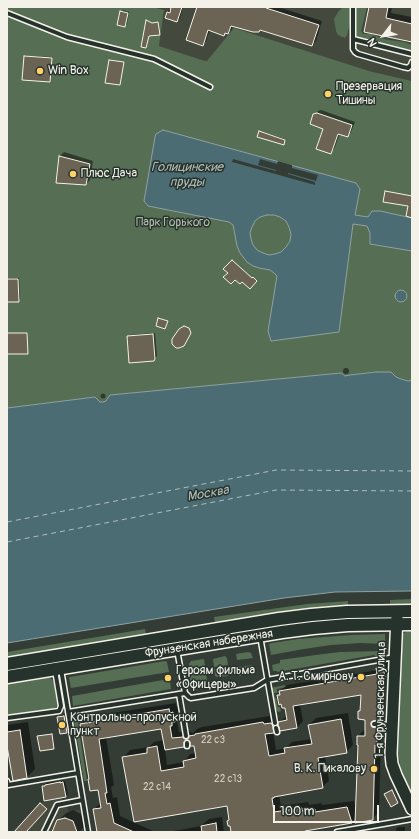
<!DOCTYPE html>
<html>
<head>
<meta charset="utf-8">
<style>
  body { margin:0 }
  #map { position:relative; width:419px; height:839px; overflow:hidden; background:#343d35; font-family:Pangolin,sans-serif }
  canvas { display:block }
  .frame { position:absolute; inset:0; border:8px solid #f4f1e8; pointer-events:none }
  .north { position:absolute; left:363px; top:16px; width:40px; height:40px; -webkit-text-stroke:3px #26332d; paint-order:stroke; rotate:239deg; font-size:11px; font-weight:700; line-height:16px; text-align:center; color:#f4f1e8 }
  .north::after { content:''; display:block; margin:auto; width:14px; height:18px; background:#f4f1e8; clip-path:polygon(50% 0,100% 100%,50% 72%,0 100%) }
  .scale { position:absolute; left:273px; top:805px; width:106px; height:18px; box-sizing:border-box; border:2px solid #f4f1e8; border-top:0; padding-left:5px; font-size:12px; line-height:14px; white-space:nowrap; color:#f4f1e8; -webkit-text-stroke:3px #26332d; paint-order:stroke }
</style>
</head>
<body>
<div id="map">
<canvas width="419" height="839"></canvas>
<div class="frame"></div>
<div class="north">N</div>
<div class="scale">100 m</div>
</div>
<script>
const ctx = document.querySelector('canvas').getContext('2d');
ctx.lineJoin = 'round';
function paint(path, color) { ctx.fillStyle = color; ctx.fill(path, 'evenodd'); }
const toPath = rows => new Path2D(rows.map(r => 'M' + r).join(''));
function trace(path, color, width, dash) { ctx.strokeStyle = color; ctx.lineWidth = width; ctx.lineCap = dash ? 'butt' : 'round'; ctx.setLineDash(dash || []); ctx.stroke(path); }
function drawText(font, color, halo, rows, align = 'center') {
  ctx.font = font + ' Pangolin,sans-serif'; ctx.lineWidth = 3; ctx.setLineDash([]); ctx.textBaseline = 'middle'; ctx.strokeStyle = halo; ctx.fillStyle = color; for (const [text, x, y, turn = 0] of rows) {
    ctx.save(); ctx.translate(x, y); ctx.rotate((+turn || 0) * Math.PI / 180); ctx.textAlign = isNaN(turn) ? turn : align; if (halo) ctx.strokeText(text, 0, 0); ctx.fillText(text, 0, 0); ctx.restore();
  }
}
const built = toPath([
  [153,7,412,7,412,81,369,71,207,62,159,46,164,10],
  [62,798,69,811,80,810,83,832,12,832,39,803]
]);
const green = toPath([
  [7,7,153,7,164,10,159,46,205,61,207,61,234,28,369,71,412,81,412,380,408,381,401,379,396,377,391,372,376,372,350,375,345,376,340,373,110,395,106,401,103,402,100,402,95,397,7,408],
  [343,7,350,7,351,13,350,24,347,35,345,38,338,35,336,31,334,19,338,12],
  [355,7,367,7,361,31,363,34,371,34,381,38,389,40,404,42,412,45,412,50,405,50,390,48,372,40,361,39,357,37,354,30],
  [412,599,412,605,390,605,390,600],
  [348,601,348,607,309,609,215,623,214,617,307,604],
  [145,629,146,635,7,659,7,652],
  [408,630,412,630,412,793,401,770,398,754,402,639,403,634],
  [385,634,385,644,361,643,331,645,304,649,271,655,269,644,272,643,298,639,351,635],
  [384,651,385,655,375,656,374,655,277,672,277,671,273,671,272,665,280,663,280,660,323,654,340,652],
  [248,652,251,653,253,658,237,660,236,654],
  [225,656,227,658,228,665,214,667,213,659],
  [204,659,205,666,189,668,189,664,191,661],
  [165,661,167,662,169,672,71,688,69,678,70,677],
  [253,665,254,670,252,673,239,676,237,667],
  [228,667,229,674,228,676,217,677,215,676,214,669],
  [206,672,207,681,194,683,190,681,189,675],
  [48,677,52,679,54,685,57,703,57,706,55,709,7,715,7,684],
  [163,680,164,682,170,681,171,689,73,706,72,696],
  [285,685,286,687,277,689,277,693,274,693,275,698,276,698,278,707,280,707,281,711,278,712,277,710,275,710,271,688],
  [108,715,108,718,78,723,87,781,84,781,74,721]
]);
const water = toPath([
  [163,130,356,183,360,189,355,215,368,217,372,211,380,211,412,218,412,251,370,244,370,233,367,226,353,224,339,332,271,341,268,331,277,276,274,273,270,270,259,268,253,266,247,262,240,253,237,246,234,230,233,225,229,222,148,206,144,201,155,137,156,134,163,130],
  [267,215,274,215,280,217,286,221,289,227,291,234,290,241,286,247,281,252,275,254,269,255,263,253,257,250,253,245,251,239,250,233,252,227,255,221,260,217,267,215],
  '395 296a6 6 0 1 1 12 0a6 6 0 1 1-12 0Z',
  [376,372,391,372,396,377,401,379,408,381,412,380,412,591,335,592,284,598,210,610,7,643,7,408,95,397,100,402,103,402,106,401,110,395,341,373,345,376,350,375,376,372]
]);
const pier = toPath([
  [233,159,276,171,276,170,258,165,260,159,277,164,278,161,292,165,292,168,318,175,316,181,288,173,288,174,315,182,315,185,232,162]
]);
const shadow = toPath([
  [172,7,183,7,180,18,177,21,166,17,168,12,170,9,172,10],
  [198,7,278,7,322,21,316,41,312,45,261,29,233,25,232,29,228,33,226,32,224,34,210,30,206,41,202,45],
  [370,7,392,7,391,13,412,17,412,41],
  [123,10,129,12,127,24,125,26,121,12],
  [25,56,52,57,50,80,50,81],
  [321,110,355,122,351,132,347,136,340,134,334,149,330,153,324,128,314,115,318,111],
  [260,131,285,139,284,143],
  [64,152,93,161,90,180,86,184,57,182,60,156],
  [7,278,19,278,20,299,18,301,7,301],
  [155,333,157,356,154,360,128,337,130,335],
  '343 371a3 3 0 1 1 6 0a3 3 0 1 1-6 0Z',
  '100.5 396a2.5 2.5 0 1 1 5 0a2.5 2.5 0 1 1-5 0Z',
  [389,661,391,670,386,675,384,713,378,719,378,721,383,721,382,730,383,730,383,738,381,740,379,812,372,819,357,817,351,822,295,832,232,832,231,825,228,821,230,819,228,805,124,757,130,750,149,747,154,742,164,740,162,728,106,737,114,785,111,787,113,798,117,797,120,816,155,832,98,832,94,809,101,803,99,789,90,779,81,724,87,717,176,703,176,706,180,706,181,714,177,720,179,732,189,730,190,732,193,733,197,729,202,727,270,716,270,718,278,717,279,719,278,723,287,716,286,707,278,696,280,693,280,691,287,685,378,670,377,669,384,662],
  [362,694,361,709,359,711,366,719,366,730,364,730,358,736,359,744,356,810,354,801,322,805,321,803,309,805,308,802,281,806,279,795,322,787,329,781,325,756,346,752,353,745,348,713,316,718,309,725,312,739,292,742,286,748,276,750,273,732,280,725,297,728,303,721,300,704],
  [190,740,195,744,197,753,190,754,184,762,167,765,165,749,183,746],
  [66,715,68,730,67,732,61,733,58,718,60,716],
  [28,722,35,769,27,777,7,745,7,725],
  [62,781,62,782,65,781,68,794,66,796,45,800,43,787,47,783],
  [73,810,81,814,85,826,79,832,53,832,58,821,66,813],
  [222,817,224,832,168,832,201,826,209,819],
  [398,827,405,827,405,831,412,831,412,832,390,832,391,831,396,831,396,829]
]);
const ferry = toPath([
  [7,522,276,470,412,471],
  [7,542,276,490,412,491]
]);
const building = toPath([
  [171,7,182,7,177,22,165,18,167,12,170,13,171,7],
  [197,7,266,7,266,8,319,25,312,46,260,30,259,32,253,32,231,26,228,34,225,33,224,36,208,30,203,46,186,40,197,7],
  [369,7,388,7,386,18,412,24,412,42,364,32,369,7],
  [120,11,128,13,125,27,117,25,120,11],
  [146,20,152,23,158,22,160,35,149,36,146,48,141,47,146,20],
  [24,56,52,58,50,82,22,80,24,56],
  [109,60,124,62,120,85,105,83,109,60],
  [317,113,352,125,348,137,338,134,331,154,316,149,323,129,310,124,313,114,317,113],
  [259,131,285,140,284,145,257,137,259,131],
  [59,156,90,164,86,185,56,183,59,156],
  [385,191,412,196,412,218,406,216,408,206,383,202,385,191],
  [232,260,252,278,253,277,257,281,250,289,242,282,240,284,235,280,231,284,223,277,228,273,223,269,232,260],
  [7,279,18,279,19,302,7,302,7,279],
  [158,318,168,321,165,329,156,326,158,318],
  [184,326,189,328,191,333,190,335,184,346,179,348,176,348,172,344,172,339,179,329,184,326],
  [7,333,27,333,28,354,7,354,7,333],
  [153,334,155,359,154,361,129,363,127,336,153,334],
  [383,667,385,677,380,679,378,720,373,721,371,723,372,727,377,728,376,736,377,736,377,746,375,745,373,820,355,823,358,745,357,745,357,736,365,736,365,720,358,719,358,711,360,711,361,695,293,706,297,728,280,731,279,727,278,725,278,722,287,720,285,708,282,708,281,704,279,705,277,695,280,695,279,691,377,674,376,668,383,667],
  [169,709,170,713,173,712,175,722,172,722,172,726,170,726,172,738,183,737,184,738,186,739,188,738,189,736,195,735,195,734,263,722,264,724,271,723,273,726,273,728,274,733,265,734,269,756,285,753,284,748,312,744,308,725,341,719,347,753,318,758,323,788,274,797,274,798,272,798,274,812,302,808,302,811,315,809,315,812,347,807,352,823,305,831,305,832,231,832,230,826,228,826,227,821,229,820,227,806,134,822,122,757,147,753,147,748,157,746,161,771,184,767,183,761,196,758,194,746,190,746,190,742,187,740,184,742,184,747,165,750,161,729,99,739,107,793,105,793,107,804,110,803,114,823,134,832,97,832,93,809,101,808,98,790,90,791,88,779,89,779,80,724,169,709],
  [64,716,67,733,60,734,57,717,64,716],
  [20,730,27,778,13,781,7,746,7,732,20,730],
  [52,734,54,749,40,751,37,736,52,734],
  [60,782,60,783,63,782,66,797,44,801,42,786,45,786,45,785,60,782],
  [392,790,398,803,391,807,384,794,392,790],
  [40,803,47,809,26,832,14,832,40,803],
  [65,818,73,821,77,832,52,832,57,820,65,818],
  [216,823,217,832,202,832,201,826,216,823]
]);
const service = toPath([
  [353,7,353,49,355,52,358,54,403,67,408,68,411,65,412,62],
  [7,13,67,37,154,59,210,87],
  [353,39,412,54],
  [260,636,275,723],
  [177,650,185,693,189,697,191,698,254,688,267,680,395,657],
  [61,669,88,832],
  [179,694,186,736],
  [68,712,185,693],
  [7,718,59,711,61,706,55,670],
  [374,724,392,725],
  [276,728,277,732],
  [187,743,187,746],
  [7,781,8,785,78,773],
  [44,832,57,805,82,800],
  [337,832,412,819]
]);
const tertiary = toPath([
  [397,616,391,754,392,764,396,775,412,809]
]);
const secondary = toPath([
  [7,664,279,619,311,615,347,612,412,611],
  [7,677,282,632,313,628,348,625,412,624]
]);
const markers = [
  [40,71,4,"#ffd166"],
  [328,94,4,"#ffd166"],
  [73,174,4,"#ffd166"],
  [361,677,4,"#ffd166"],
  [168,678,4,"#ffd166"],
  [62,725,4,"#ffd166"],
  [374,769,4,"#ffd166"]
];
const numberNames = [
  ["22 с3",213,740],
  ["22 с13",228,779],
  ["22 c14",157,787]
];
const poiNames = [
  ["Win Box",48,71],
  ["Презервация",336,87],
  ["Тишины",336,101],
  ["Плюс Дача",81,174],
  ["Героям фильма",176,671],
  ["«Офицеры»",176,685],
  ["А. Т. Смирнову",353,677,"right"],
  ["Контрольно-пропускной",70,718],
  ["пункт",70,732],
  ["В. К. Пикалову",366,769,"right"]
];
const parkNames = [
  ["Парк Горького",173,223]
];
const streetNames = [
  ["Фрунзенская набережная",209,644,-9],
  ["1-я Фрунзенская улица",381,700,-89]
];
const waterNames = [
  ["Голицинские",187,168],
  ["пруды",187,183],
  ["Москва",208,494,-10]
];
paint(built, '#44493e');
paint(green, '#566e53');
paint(water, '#4c6c73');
trace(water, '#8fa1a2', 1);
paint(pier, '#343d35');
paint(shadow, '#0007');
trace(ferry, '#b1bcb9', 1, [5, 4]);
paint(building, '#6b6454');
trace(building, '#f4f1e8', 1);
trace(service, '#f4f1e8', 7);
trace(tertiary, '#f4f1e8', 14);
trace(secondary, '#f4f1e8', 15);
trace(service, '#26332d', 4);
trace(tertiary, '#26332d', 11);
trace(secondary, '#26332d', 12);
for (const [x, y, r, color] of markers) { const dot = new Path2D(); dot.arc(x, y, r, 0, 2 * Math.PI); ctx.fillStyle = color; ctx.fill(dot); trace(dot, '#26332d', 1.5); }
drawText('10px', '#d2cec3', null, numberNames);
drawText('12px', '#f4f1e8', '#26332d', poiNames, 'left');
drawText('12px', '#b5bdac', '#26332d', parkNames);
drawText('12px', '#f4f1e8', '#26332d', streetNames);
drawText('italic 13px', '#b1bcb9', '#26332d', waterNames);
</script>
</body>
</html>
